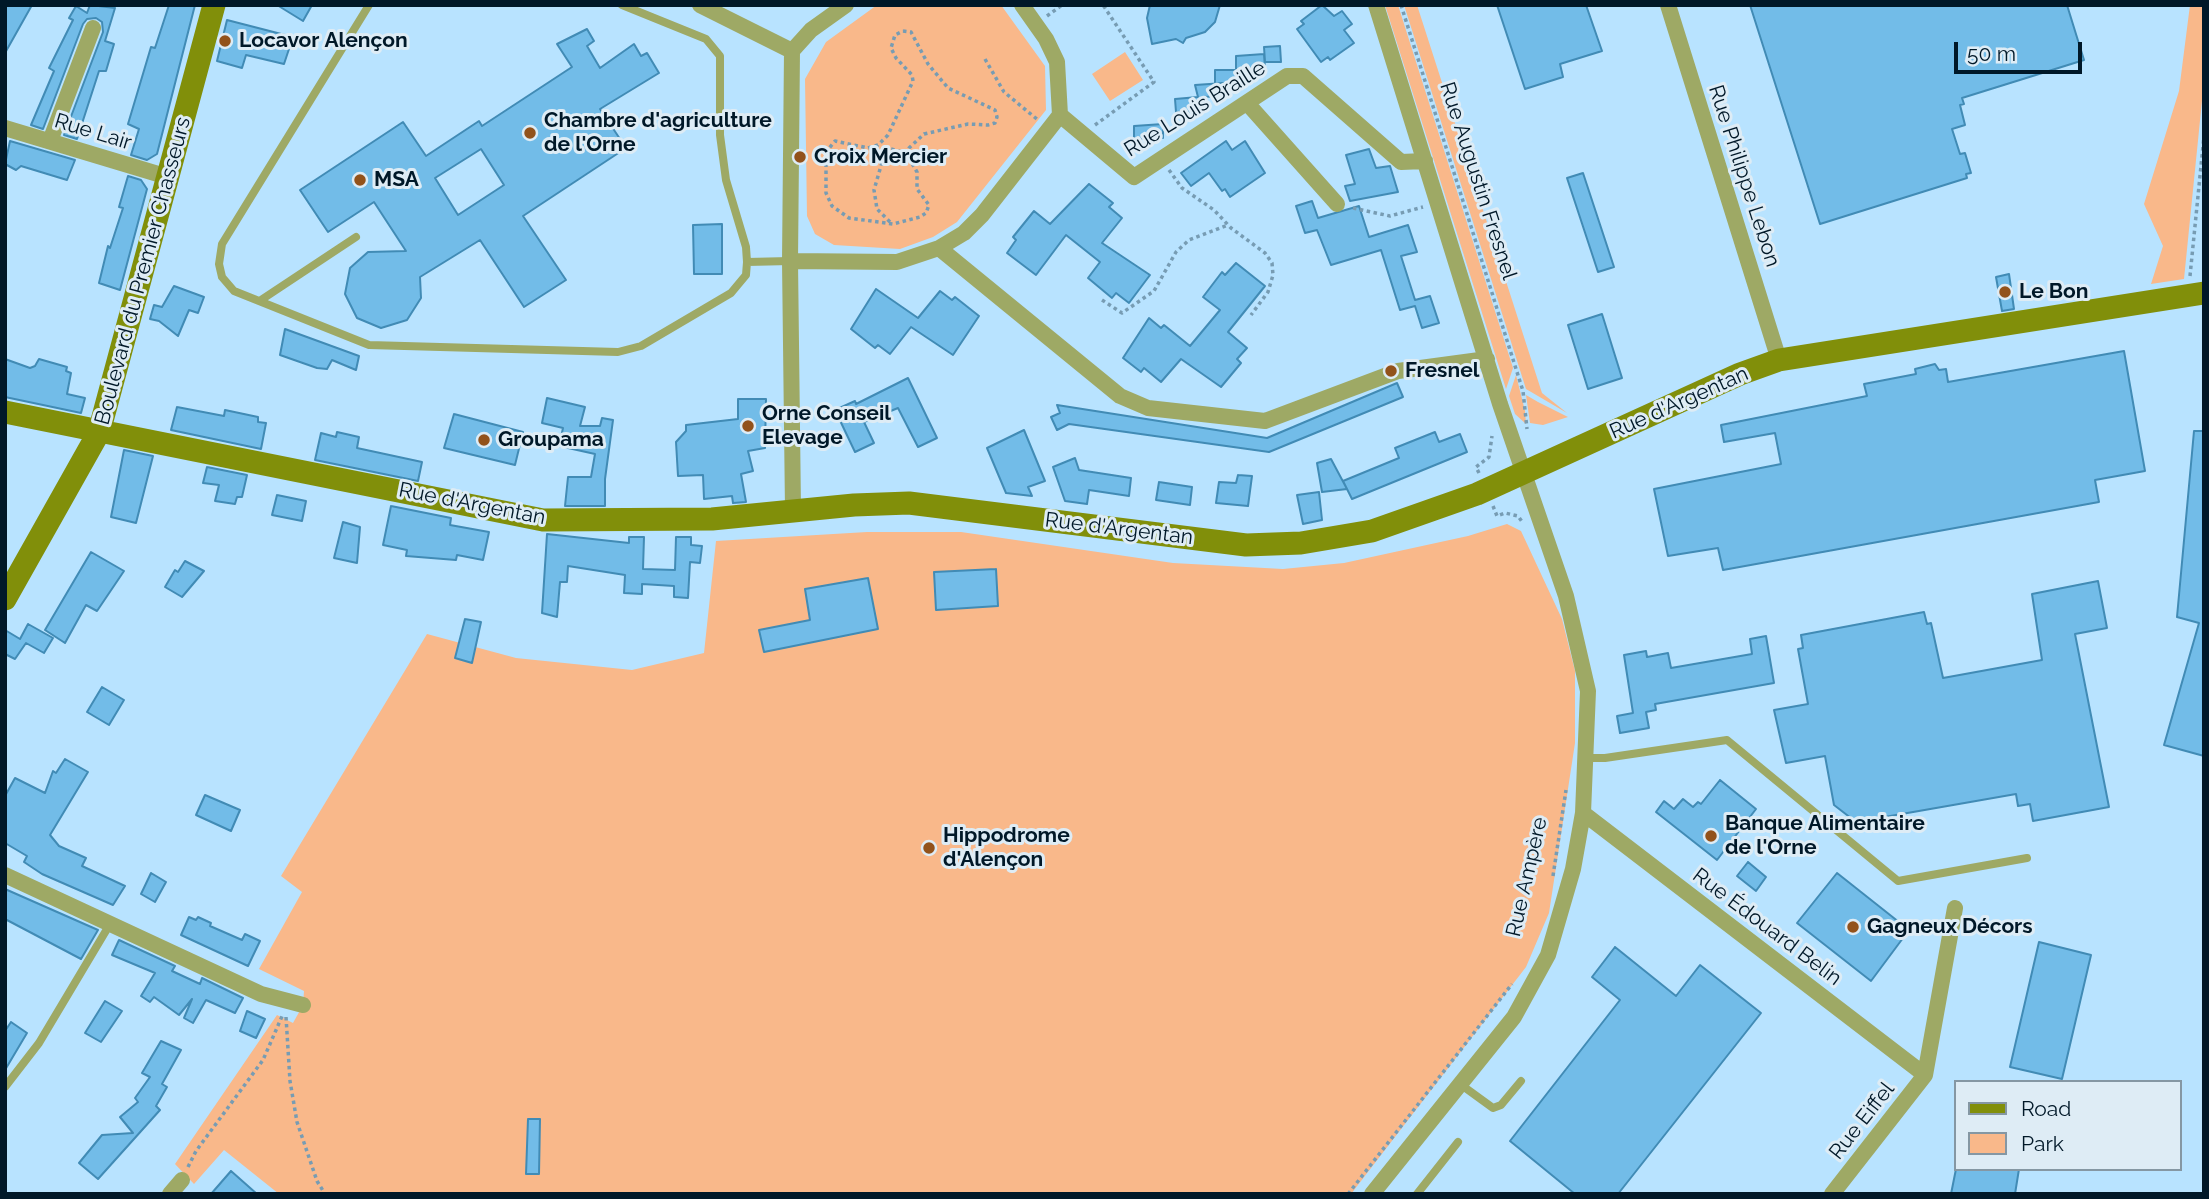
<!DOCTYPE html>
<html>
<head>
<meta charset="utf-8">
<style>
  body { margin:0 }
  #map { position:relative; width:2209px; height:1199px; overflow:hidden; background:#b8e3ff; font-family:Raleway,sans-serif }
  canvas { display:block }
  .frame { position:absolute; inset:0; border:7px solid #001828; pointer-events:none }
  .legend { position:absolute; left:1954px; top:1080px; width:228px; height:91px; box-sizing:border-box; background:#deecf5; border:2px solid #8597a3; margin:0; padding:9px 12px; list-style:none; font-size:21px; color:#001828 }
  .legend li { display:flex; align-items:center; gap:14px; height:35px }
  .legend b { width:35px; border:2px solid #8597a3 }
  .scale { position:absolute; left:1954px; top:42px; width:128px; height:32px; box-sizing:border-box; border:4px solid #001828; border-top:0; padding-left:9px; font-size:21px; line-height:24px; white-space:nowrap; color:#001828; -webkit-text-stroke:5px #deecf5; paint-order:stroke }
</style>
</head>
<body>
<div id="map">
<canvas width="2209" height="1199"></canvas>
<div class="frame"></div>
<ul class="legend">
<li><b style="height:9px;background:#818f0a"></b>Road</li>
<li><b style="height:19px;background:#f9b88a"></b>Park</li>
</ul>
<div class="scale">50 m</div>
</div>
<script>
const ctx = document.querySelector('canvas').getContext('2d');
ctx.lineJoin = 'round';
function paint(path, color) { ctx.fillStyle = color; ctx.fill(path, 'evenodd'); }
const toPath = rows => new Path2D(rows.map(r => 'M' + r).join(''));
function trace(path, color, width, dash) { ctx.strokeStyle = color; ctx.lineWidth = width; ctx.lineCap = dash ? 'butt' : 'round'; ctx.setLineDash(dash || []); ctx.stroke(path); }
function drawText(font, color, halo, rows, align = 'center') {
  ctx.font = font + ' Raleway,sans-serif'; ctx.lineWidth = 6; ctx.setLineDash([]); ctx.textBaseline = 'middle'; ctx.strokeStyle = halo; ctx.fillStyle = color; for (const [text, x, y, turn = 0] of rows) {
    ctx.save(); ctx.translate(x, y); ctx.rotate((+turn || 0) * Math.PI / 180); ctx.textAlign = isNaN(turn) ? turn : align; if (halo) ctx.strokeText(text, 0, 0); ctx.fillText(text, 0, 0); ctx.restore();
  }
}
const green = toPath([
  [877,5,1001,5,1045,66,1046,110,957,222,933,237,900,249,834,245,815,234,807,216,805,79,826,42],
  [1385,5,1398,5,1513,368,1506,389],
  [1404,5,1417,5,1542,393,1567,413,1526,389],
  [2190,5,2204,5,2204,81,2184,279,2151,284,2163,246,2144,204,2179,91],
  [1125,52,1143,80,1110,101,1092,74],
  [1516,375,1525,411,1526,424,1515,414,1509,396],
  [1526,395,1538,402,1568,417,1543,425,1530,423],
  [1507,524,1521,531,1562,619,1575,671,1575,743,1549,913,1526,967,1351,1194,279,1194,224,1150,194,1184,175,1164,277,1015,293,1023,303,1005,304,991,259,969,302,892,281,876,427,634,516,658,632,670,704,653,716,541,867,532,961,532,1173,563,1283,569,1344,563,1468,536]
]);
const building = toPath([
  [5,5,32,5,5,53,5,5],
  [90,5,115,8,105,41,114,44,106,71,99,71,77,139,64,135,103,32,102,22,96,18,87,19,83,24,43,129,31,125,54,71,49,68,73,20,69,18,76,6,87,13,90,5],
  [169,5,195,5,157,154,147,160,131,155,139,129,128,124,151,47,155,48,169,5],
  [277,5,312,5,303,21,277,5],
  [1150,5,1220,5,1215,22,1205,32,1186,38,1183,43,1176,39,1152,44,1147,18,1150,5],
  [1322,5,1334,16,1342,11,1352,24,1344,30,1354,43,1330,60,1328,57,1321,62,1297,29,1304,24,1301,21,1322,5],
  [1497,5,1586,5,1602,51,1560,64,1563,77,1525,89,1497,5],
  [1750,5,2067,5,2084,60,1962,98,1964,104,1960,105,1965,125,1952,129,1960,154,1965,153,1971,173,1966,174,1967,178,1820,224,1750,5],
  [227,20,293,37,284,64,246,55,242,68,217,61,227,20],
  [587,29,594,41,587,46,600,68,634,44,641,56,647,53,659,73,600,109,626,148,523,216,566,280,524,307,480,240,420,277,421,298,407,320,381,328,357,318,345,294,350,268,368,252,406,251,374,202,328,232,300,190,403,122,426,156,479,121,482,126,572,67,557,44,587,29],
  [481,149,504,185,458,215,435,178,481,149],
  [1280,46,1281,62,1265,62,1264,47,1280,46],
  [1264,54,1265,68,1246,69,1246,82,1215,84,1215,70,1236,70,1236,56,1264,54],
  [1224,83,1224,96,1203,97,1203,111,1176,112,1175,99,1198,97,1195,85,1224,83],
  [1163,124,1163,138,1134,139,1134,126,1163,124],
  [10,141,75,160,67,180,21,166,16,170,5,164,10,141],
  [1226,141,1232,150,1245,141,1265,173,1230,197,1225,189,1222,191,1209,173,1191,186,1181,173,1226,141],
  [1369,149,1376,168,1390,166,1398,192,1350,201,1345,186,1355,184,1346,155,1369,149],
  [1583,173,1614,267,1598,272,1567,178,1583,173],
  [128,176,141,180,147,189,120,290,99,283,108,246,110,248,123,208,119,207,128,176],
  [1089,184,1113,203,1109,207,1122,218,1102,243,1150,275,1129,303,1116,293,1112,298,1088,278,1100,262,1066,235,1036,275,1007,253,1016,240,1013,237,1034,211,1050,224,1089,184],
  [1312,201,1318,218,1359,206,1369,237,1408,225,1417,252,1401,256,1415,300,1430,296,1439,323,1422,328,1415,306,1400,310,1381,250,1331,265,1317,230,1305,233,1296,206,1312,201],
  [722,224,722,274,694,274,693,225,722,224],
  [1236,263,1265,286,1228,332,1247,348,1237,359,1241,363,1221,387,1181,359,1161,382,1144,368,1141,372,1123,358,1149,318,1161,328,1164,325,1190,346,1220,310,1203,297,1222,272,1225,275,1236,263],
  [2009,274,2014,309,2002,311,1996,277,2009,274],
  [174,286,204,297,198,313,189,310,178,336,159,321,150,319,154,305,162,307,174,286],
  [876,289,918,318,940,291,952,300,955,297,979,316,953,355,911,327,890,354,878,345,875,348,851,329,876,289],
  [1602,314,1622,378,1588,389,1568,325,1602,314],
  [285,329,359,356,356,370,332,360,327,369,317,368,280,355,285,329],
  [2124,351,2145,471,2095,480,2099,502,1723,570,1718,548,1668,556,1654,489,1781,464,1775,433,1724,442,1721,425,1867,396,1864,384,1916,374,1915,369,1935,364,1939,370,1946,369,1948,382,2124,351],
  [5,359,30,368,35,366,39,359,67,367,66,371,71,373,67,394,85,398,81,413,5,397,5,359],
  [908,378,937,438,918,447,898,408,864,422,874,443,855,452,835,410,855,401,856,404,908,378],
  [1397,383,1403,397,1269,452,1069,424,1057,430,1051,417,1060,413,1057,405,1267,438,1397,383],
  [547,398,585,407,580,426,600,426,602,418,613,420,605,479,605,506,565,506,568,477,591,477,595,454,559,446,563,428,542,423,547,398],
  [738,399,766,399,765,448,748,451,753,471,741,474,746,502,733,503,732,496,704,499,703,475,678,476,676,442,686,431,686,425,738,419,738,399],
  [177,407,224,416,225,410,258,417,258,422,266,423,261,449,171,430,177,407],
  [454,414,523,432,515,465,444,448,454,414],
  [1024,430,1045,481,1028,487,1032,496,1006,493,987,448,1024,430],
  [2194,431,2204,431,2204,756,2164,745,2199,623,2177,617,2194,431],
  [337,432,359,437,357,448,422,462,418,481,315,460,321,433,336,437,337,432],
  [1435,432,1439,442,1460,434,1467,452,1352,499,1343,481,1399,458,1395,448,1435,432],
  [124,450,153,456,136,523,111,517,124,450],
  [1075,458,1079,470,1131,478,1129,496,1089,490,1087,504,1065,501,1053,467,1075,458],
  [1331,459,1347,489,1322,492,1317,463,1331,459],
  [207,467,247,475,242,497,237,497,235,504,215,501,219,485,203,483,207,467],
  [1238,475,1252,476,1248,506,1216,503,1219,482,1236,483,1238,475],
  [1159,482,1192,487,1190,505,1156,500,1159,482],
  [1319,492,1322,520,1303,524,1297,495,1319,492],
  [277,495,306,501,302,521,272,515,277,495],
  [391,506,451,518,450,525,489,532,483,560,457,555,456,560,406,556,407,550,383,545,391,506],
  [343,522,360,527,357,563,334,558,343,522],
  [547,534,629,543,629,537,644,537,643,569,675,570,676,537,691,537,691,545,702,546,700,563,690,562,688,598,674,597,674,586,642,584,642,594,624,593,625,575,568,566,567,582,560,582,557,617,542,613,547,534],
  [91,552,124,571,97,611,86,605,65,643,45,630,91,552],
  [185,561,204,571,182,597,165,587,175,570,178,572,185,561],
  [996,569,998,606,936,610,934,572,996,569],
  [868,578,878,629,764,652,759,630,810,620,805,589,868,578],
  [2098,581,2107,628,2075,634,2109,807,2033,821,2030,804,2018,806,2016,794,1856,822,1834,805,1825,756,1786,763,1774,710,1808,704,1798,649,1803,648,1801,635,1924,612,1927,624,1931,623,1943,678,2042,660,2032,594,2098,581],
  [465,619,481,622,472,663,455,658,465,619],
  [28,624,53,638,44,653,26,643,15,659,5,654,5,630,20,639,28,624],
  [1766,636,1774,683,1655,704,1656,710,1646,712,1649,728,1620,733,1617,716,1633,713,1624,655,1646,651,1647,657,1668,653,1671,668,1752,654,1750,639,1766,636],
  [102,687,124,700,109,725,87,712,102,687],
  [65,759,88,772,50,835,59,846,86,858,82,866,125,886,113,905,42,874,24,862,27,856,5,843,5,796,15,778,45,793,53,771,56,773,65,759],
  [1720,780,1756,809,1717,860,1656,812,1664,801,1674,809,1683,799,1693,807,1698,802,1701,804,1720,780],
  [205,795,240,810,231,831,196,815,205,795],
  [1748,862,1766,877,1756,891,1737,876,1748,862],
  [151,873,166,882,155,902,141,894,151,873],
  [1837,873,1909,930,1871,981,1797,923,1837,873],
  [5,889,98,930,81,959,5,919,5,889],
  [189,917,196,920,198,917,211,923,210,926,242,940,245,934,260,941,248,966,181,935,189,917],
  [119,940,175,966,172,971,200,984,202,978,243,998,235,1013,206,1000,193,1023,184,1018,192,999,179,1015,154,997,150,1002,141,996,155,973,112,955,119,940],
  [2039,942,2091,955,2062,1079,2010,1067,2039,942],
  [1615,947,1676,996,1700,965,1761,1013,1618,1194,1575,1194,1510,1141,1620,1000,1592,977,1615,947],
  [105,1001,122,1011,101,1042,85,1033,105,1001],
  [247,1011,265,1019,256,1038,240,1031,247,1011],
  [11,1022,27,1033,5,1070,5,1031,11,1022],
  [161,1041,181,1050,162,1084,167,1087,156,1106,160,1110,98,1179,79,1163,102,1135,133,1133,120,1117,138,1102,135,1098,150,1077,142,1073,161,1041],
  [528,1119,540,1119,539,1174,526,1174,528,1119],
  [1956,1169,2019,1169,2015,1194,1951,1194,1956,1169],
  [231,1171,257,1194,211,1194,231,1171]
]);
const path = toPath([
  [1401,5,1523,391,1527,429],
  [1047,16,1062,5],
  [903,31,911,32,928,64,948,88,995,110,997,117,995,123,988,125,968,124,924,134,909,148,906,153,917,172,917,189,929,205,926,213,920,217,893,224,849,218,832,206,826,193,826,152,835,141,868,148,878,145,888,135,913,81,912,75,896,58,891,48,895,35,903,31],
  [985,59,1004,92,1038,120],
  [1095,125,1154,82,1103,5],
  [1169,170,1182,188,1214,210,1231,228,1265,253,1272,263,1273,275,1268,292,1251,315],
  [1353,208,1390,216,1423,207],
  [890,222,877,209,874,190,885,152,891,149,906,153],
  [2190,276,2204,136],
  [1102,300,1122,313,1154,291,1176,252,1189,240,1228,225],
  [1479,473,1476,467,1489,457,1492,436],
  [1493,506,1497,516,1505,513,1518,516,1523,523],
  [1553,876,1566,790],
  [286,1017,290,1081,297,1122,317,1181,325,1194],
  [188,1167,196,1151,263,1060,283,1014],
  [1348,1194,1512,984]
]);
const lane = toPath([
  [369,5,222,244,219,264,222,277,234,291,369,345,618,352,641,346,731,293,746,275,747,262,790,261],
  [622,5,706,39,720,56,720,135,726,180,746,247,747,262],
  [261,300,356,237],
  [1585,758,1605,758,1727,740,1898,881,2027,858],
  [1460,1084,1493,1108,1501,1105,1521,1081],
  [5,1087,39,1043,110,924],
  [1417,1194,1458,1142]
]);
const street = toPath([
  [700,5,792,51],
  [1022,5,1046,39,1057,62,1060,115],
  [1668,5,1779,360],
  [1247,103,1337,204],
  [1060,115,1134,177,1287,76,1303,76,1401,162,1425,161],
  [5,128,168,177],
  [50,141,93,28],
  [939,248,1120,396,1148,408,1265,421,1398,371,1487,359],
  [790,261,897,262,939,248,964,233,982,215,1060,115],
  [793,510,790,261,792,51,811,30,846,5],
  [1583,813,1925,1075],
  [5,875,261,994,303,1005],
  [170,1194,182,1180],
  [1372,1194,1514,1017,1548,955,1573,869,1583,813,1588,691,1566,596,1500,404,1376,5],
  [1832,1194,1925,1075,1955,908]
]);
const secondary = toPath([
  [5,412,543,520,712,519,854,505,909,503,1246,545,1301,543,1372,531,1477,494,1740,374,1779,360,2204,293],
  [5,599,99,432,214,5]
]);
const markers = [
  [225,41,7,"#92521b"],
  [530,133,7,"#92521b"],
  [800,157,7,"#92521b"],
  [360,180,7,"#92521b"],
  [2005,292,7,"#92521b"],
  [1391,371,7,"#92521b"],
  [748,426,7,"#92521b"],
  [484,440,7,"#92521b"],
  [1711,836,7,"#92521b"],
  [929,848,7,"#92521b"],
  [1853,927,7,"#92521b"]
];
const poiNames = [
  ["Locavor Alençon",239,41],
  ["Chambre d'agriculture",544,121],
  ["de l'Orne",544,145],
  ["Croix Mercier",814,157],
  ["MSA",374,180],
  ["Le Bon",2019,292],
  ["Fresnel",1405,371],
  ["Orne Conseil",762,414],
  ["Elevage",762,438],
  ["Groupama",498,440],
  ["Banque Alimentaire",1725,824],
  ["de l'Orne",1725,848],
  ["Hippodrome",943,836],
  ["d'Alençon",943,860],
  ["Gagneux Décors",1867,927]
];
const streetNames = [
  ["Rue Louis Braille",1195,109,-32],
  ["Rue Lair",93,132,17],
  ["Rue Philippe Lebon",1744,176,72],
  ["Rue Augustin Fresnel",1478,181,72],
  ["Boulevard du Premier Chasseurs",143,271,-75],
  ["Rue d'Argentan",1679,403,-24],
  ["Rue d'Argentan",472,504,11],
  ["Rue d'Argentan",1119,529,7],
  ["Rue Ampère",1527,877,-77],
  ["Rue Édouard Belin",1767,927,37],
  ["Rue Eiffel",1862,1121,-52]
];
paint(green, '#f9b88a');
paint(building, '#72bce8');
trace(building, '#418bb5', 2);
trace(path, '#779cb3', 3.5, [3.5, 3.5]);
trace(lane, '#9ea965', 8);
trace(street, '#9ea965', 16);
trace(secondary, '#818f0a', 23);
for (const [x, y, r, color] of markers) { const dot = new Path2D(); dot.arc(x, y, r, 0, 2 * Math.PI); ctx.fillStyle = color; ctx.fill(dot); trace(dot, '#deecf5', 2.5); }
drawText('bold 21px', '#001828', '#deecf5', poiNames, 'left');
drawText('21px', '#001828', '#deecf5', streetNames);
</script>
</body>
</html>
